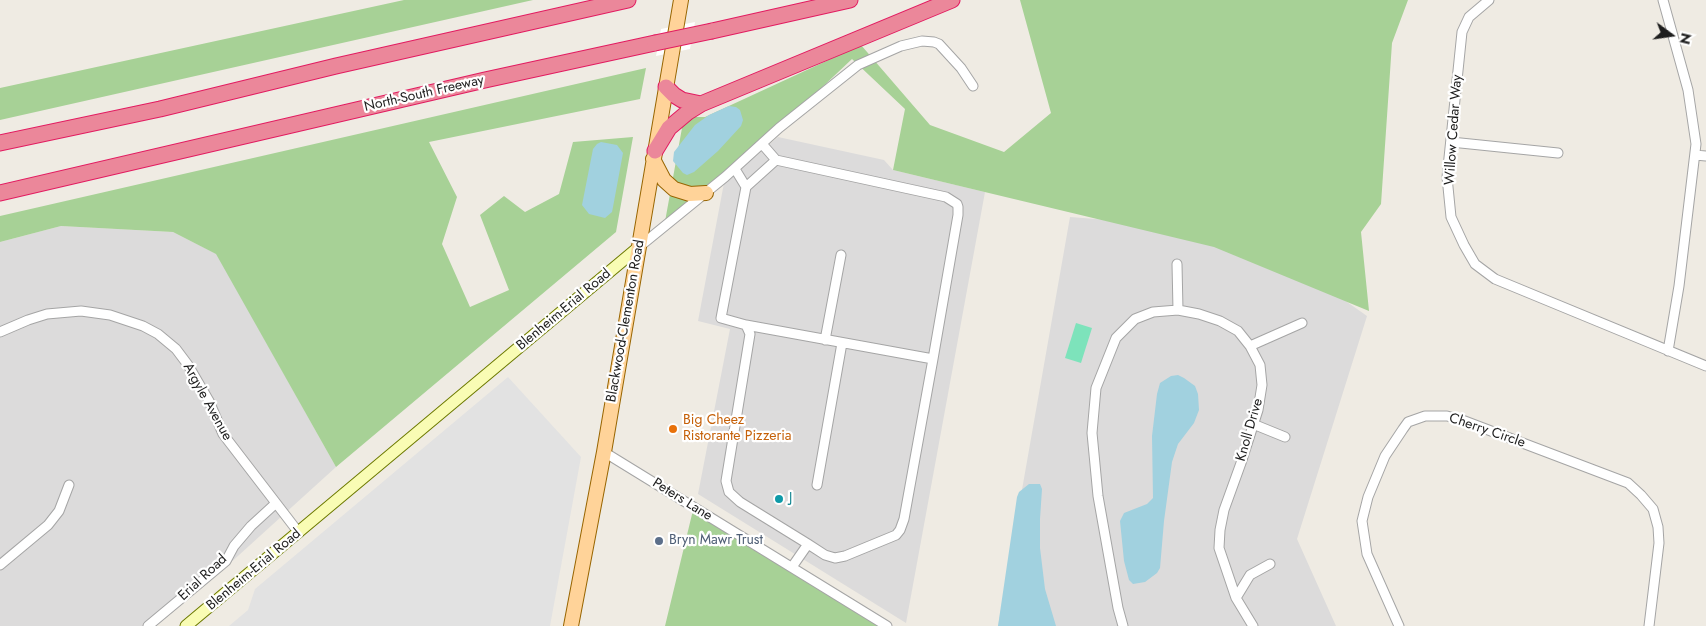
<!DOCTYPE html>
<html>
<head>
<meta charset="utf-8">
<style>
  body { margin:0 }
  #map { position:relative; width:1706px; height:626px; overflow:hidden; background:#efebe3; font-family:Jost,sans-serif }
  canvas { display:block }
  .north { position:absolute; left:1646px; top:10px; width:50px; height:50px; -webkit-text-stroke:4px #fff; paint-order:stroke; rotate:104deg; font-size:14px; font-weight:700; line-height:20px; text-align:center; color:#1e1e1e }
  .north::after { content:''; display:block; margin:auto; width:18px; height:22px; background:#1e1e1e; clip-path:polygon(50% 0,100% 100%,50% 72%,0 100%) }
</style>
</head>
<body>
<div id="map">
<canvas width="1706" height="626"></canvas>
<div class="north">N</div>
</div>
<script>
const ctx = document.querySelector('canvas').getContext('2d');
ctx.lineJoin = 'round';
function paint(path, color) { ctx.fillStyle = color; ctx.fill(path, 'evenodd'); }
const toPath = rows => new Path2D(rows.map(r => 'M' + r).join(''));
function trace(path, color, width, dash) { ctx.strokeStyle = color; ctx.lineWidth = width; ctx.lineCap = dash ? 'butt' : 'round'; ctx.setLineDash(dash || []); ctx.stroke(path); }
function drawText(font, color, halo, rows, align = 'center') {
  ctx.font = font + ' Jost,sans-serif'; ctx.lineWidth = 4.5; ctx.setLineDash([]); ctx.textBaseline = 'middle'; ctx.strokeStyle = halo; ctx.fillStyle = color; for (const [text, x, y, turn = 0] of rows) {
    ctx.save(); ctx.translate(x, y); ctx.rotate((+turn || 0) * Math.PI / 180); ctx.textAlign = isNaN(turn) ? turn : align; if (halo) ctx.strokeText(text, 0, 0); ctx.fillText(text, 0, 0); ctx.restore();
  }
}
const residential = toPath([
  [778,137,884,160,893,170,985,192,906,623,698,494,730,329,698,321,724,183],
  [1070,217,1147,223,1296,266,1367,316,1297,539,1336,626,998,626],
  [61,226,173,232,217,254,336,467,217,575,156,626,0,626,0,242]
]);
const forest = toPath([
  [404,0,533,0,0,120,0,88],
  [1020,0,1408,0,1392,43,1381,204,1361,232,1369,311,1214,247,893,170,905,109,852,59,779,128,664,227,684,117,705,117,861,45,930,125,1004,152,1051,113],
  [646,68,640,99,429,142,457,197,442,244,470,307,509,290,480,215,504,196,525,212,559,194,573,142,633,137,616,232,336,467,216,254,173,232,61,226,0,242,0,216],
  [694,506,892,626,665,626]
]);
const pitch = toPath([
  [1076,323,1092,328,1081,363,1065,358]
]);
const parking = toPath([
  [508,377,581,457,550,626,229,626,248,610,255,589]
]);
const water = toPath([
  [729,106,736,107,740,110,743,120,741,126,718,151,694,172,687,175,683,173,673,161,674,152,695,125,709,115],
  [601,142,617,145,623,153,613,207,612,212,605,218,589,214,582,205,593,149,597,144],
  [1178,375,1184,378,1195,386,1198,394,1199,410,1194,423,1178,444,1172,462,1164,521,1160,568,1157,573,1145,582,1133,584,1129,580,1124,561,1120,521,1124,513,1147,504,1153,498,1152,436,1157,394,1160,383,1171,376],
  [1029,484,1040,484,1042,489,1040,519,1040,548,1045,589,1056,626,998,626,1017,497,1019,492]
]);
const pier = toPath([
  [695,22,690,49,656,56,661,29]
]);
const minor = toPath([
  [1489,0,1469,17,1462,32,1447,177,1451,217,1464,245,1475,264,1495,279,1706,366],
  [1663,0,1688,90,1696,144,1679,286,1668,351],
  [1451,142,1558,153],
  [763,145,776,160],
  [1695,155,1706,156],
  [735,169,746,187,721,318,746,325,750,334,726,481,729,492,740,502,808,544,825,555,835,558,845,556,896,535,900,530,904,519,933,359,746,325],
  [746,187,776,160,946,197,957,204,958,207,958,215,933,359],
  [639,247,725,177,779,128,858,65,901,46,922,41,934,42,939,44,961,68,973,86],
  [1177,264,1178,310],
  [0,332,28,320,47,314,81,311,110,315,143,326,158,334,176,349,188,365,209,401,223,434,299,533],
  [825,340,841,255],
  [1250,346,1302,323],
  [1253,424,1285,437],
  [604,452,887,626],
  [817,485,842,343],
  [0,565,48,525,59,511,69,485],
  [792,567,808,544],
  [1236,598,1250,575,1270,564],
  [148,626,226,561,234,546,251,526,275,504],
  [1123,626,1118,608,1098,496,1092,433,1096,388,1116,338,1135,319,1153,312,1178,310,1199,314,1220,321,1238,331,1250,346,1260,365,1262,385,1258,410,1241,463,1224,510,1220,530,1219,548,1236,598,1253,626],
  [1399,626,1367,554,1362,521,1368,497,1385,456,1403,429,1408,422,1425,416,1447,416,1462,420,1628,483,1641,495,1653,509,1658,527,1659,543,1649,626]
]);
const secondary = toPath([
  [186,626,639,247]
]);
const primary = toPath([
  [653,159,664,180,674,189,690,194,706,193],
  [571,626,604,452,681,0]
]);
const motorway = toPath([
  [712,31,850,0],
  [666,87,674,95,682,100,701,104,952,0],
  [0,143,160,109,336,66,628,0],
  [655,151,669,128,688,112,701,104],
  [0,193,485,80,655,43]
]);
const motorwayBridge = toPath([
  [655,43,712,31]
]);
const markers = [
  [673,429,5,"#e8710a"],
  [779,499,5,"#0f9aa8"],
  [659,541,5,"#5c6f8a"]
];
const streetNames = [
  ["North-South Freeway",424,94,-13],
  ["Willow Cedar Way",1454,130,-86],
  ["Blenheim-Erial Road",564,310,-40],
  ["Blackwood-Clementon Road",626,321,-80],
  ["Argyle Avenue",207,402,61],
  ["Knoll Drive",1250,430,-74],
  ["Cherry Circle",1487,431,19],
  ["Peters Lane",682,500,32],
  ["Blenheim-Erial Road",254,570,-40],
  ["Erial Road",203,578,-43]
];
const foodNames = [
  ["Big Cheez",683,421],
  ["Ristorante Pizzeria",683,437]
];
const cultureNames = [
  ["J",789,499]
];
const serviceNames = [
  ["Bryn Mawr Trust",669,541]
];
paint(residential, '#dcdbdb');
paint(forest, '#a7d196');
paint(pitch, '#7de3bb');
paint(parking, '#e2e2e2');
paint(water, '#a1d1df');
paint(pier, '#fff');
trace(minor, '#a5a5a5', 11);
trace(secondary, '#6d7a00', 13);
trace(primary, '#986500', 16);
trace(motorway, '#e21b60', 17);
trace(minor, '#fff', 9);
trace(secondary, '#f9fcb4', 11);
trace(primary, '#ffd399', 14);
trace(motorway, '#eb879a', 15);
trace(motorwayBridge, '#e21b60', 17, []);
trace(motorwayBridge, '#eb879a', 15);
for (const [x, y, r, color] of markers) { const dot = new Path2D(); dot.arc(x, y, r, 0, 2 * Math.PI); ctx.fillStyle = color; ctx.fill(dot); trace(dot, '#fff', 2); }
drawText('14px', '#1e1e1e', '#fff', streetNames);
drawText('14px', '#c56008', '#fff', foodNames, 'left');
drawText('14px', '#0d838f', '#fff', cultureNames, 'left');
drawText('14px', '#4e5e75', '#fff', serviceNames, 'left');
</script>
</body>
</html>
